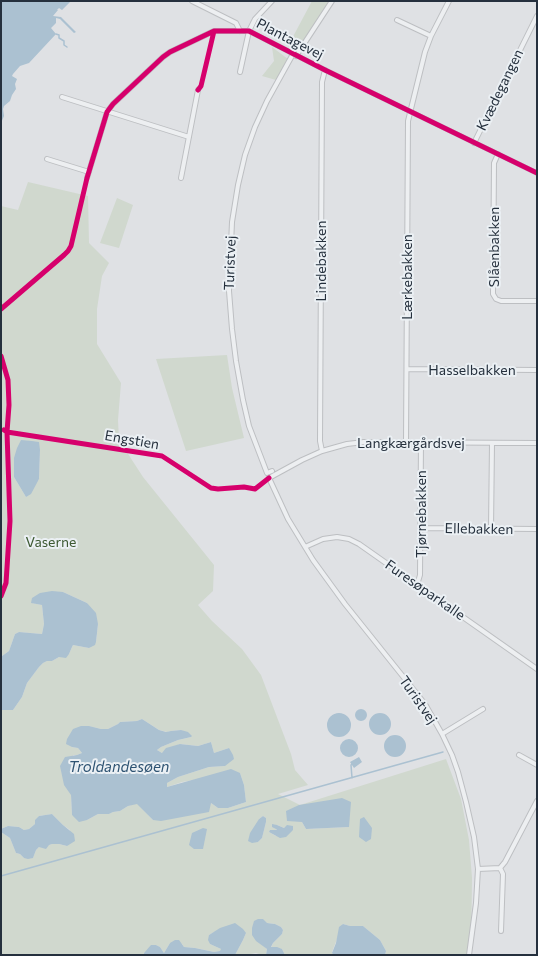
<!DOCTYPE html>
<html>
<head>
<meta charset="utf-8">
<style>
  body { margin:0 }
  #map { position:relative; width:538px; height:956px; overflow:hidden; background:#dfe1e4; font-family:Commissioner,sans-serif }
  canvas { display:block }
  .frame { position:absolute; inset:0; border:2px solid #25303d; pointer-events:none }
</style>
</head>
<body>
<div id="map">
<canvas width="538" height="956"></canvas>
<div class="frame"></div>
</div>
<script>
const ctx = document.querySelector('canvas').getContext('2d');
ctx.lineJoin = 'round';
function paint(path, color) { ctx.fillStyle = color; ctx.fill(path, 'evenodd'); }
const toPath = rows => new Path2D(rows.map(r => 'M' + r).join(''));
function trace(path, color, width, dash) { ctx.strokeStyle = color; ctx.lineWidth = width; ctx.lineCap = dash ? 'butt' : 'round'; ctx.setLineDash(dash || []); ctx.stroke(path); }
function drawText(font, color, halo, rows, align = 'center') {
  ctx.font = font + ' Commissioner,sans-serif'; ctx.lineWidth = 4; ctx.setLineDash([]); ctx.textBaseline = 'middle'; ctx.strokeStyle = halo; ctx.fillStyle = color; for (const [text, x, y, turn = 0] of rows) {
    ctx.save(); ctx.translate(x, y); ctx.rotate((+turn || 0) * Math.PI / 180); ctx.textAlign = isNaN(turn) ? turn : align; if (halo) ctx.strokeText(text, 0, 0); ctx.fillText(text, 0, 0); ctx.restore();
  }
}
const green = toPath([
  [312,1,331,1,298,51,288,46],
  [272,47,288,59,276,80,262,76,274,61],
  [28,182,88,196,89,243,109,263,102,276,97,309,97,344,121,383,118,420,119,440,143,477,214,565,213,591,198,605,212,621,242,649,261,675,291,754,295,770,308,785,278,794,300,805,446,759,461,799,469,840,472,878,471,955,385,955,386,951,380,940,363,926,350,926,343,924,332,952,334,955,285,955,282,949,271,948,273,943,282,934,283,930,281,927,275,924,267,923,264,946,267,949,266,955,262,955,256,953,245,955,235,955,243,940,246,933,214,932,209,935,210,944,221,949,221,951,214,952,195,948,184,947,182,944,170,943,164,953,160,947,156,945,144,953,144,955,1,955,1,832,10,838,16,853,20,854,24,858,33,858,36,850,39,847,52,844,59,844,67,846,70,830,63,825,52,814,39,816,35,824,29,829,24,830,19,827,8,826,1,829,1,710,13,710,22,697,27,683,39,667,43,663,47,661,52,661,59,657,69,654,72,647,73,645,89,648,96,642,98,624,87,603,63,592,32,603,42,605,44,624,42,634,19,632,15,634,9,651,2,656,1,661,1,206,18,210],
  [40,450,39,479,26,497,14,477],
  [142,719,159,730,167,732,171,731,181,730,191,737,178,740,161,747,157,750,162,753,180,744,198,746,211,742,214,753,229,748,225,766,209,767,178,777,167,783,167,787,182,782,194,780,240,773,244,785,246,802,228,808,218,808,211,803,153,820,137,803,128,806,120,811,113,812,109,814,98,814,87,820,72,815,71,795,73,755,77,755,82,753,78,748,72,747,88,726,101,729,108,729,118,724,120,722,137,721],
  [263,816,266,818,266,822,262,838,258,842,259,819],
  [302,822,349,827,306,829],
  [277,825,284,828,286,827,276,836,269,832,273,830,277,830,276,829],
  [117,198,133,205,119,248,100,243],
  [227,355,232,388,244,438,186,451,156,359]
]);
const water = toPath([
  [1,1,71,1,62,10,59,8,58,9,57,9,58,10,53,16,61,17,76,32,74,33,60,19,56,18,56,23,51,28,56,34,29,63,20,66,13,74,12,76,17,79,15,84,16,89,12,95,10,101,4,106,3,109,4,116,1,123],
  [21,440,32,441,39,442,40,450,39,479,31,494,26,497,14,477,14,458,17,448],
  [52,591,63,592,87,603,96,613,98,624,96,642,95,645,89,648,73,645,72,647,69,654,66,658,59,657,52,661,47,661,43,663,39,667,27,683,22,697,13,710,1,710,1,661,2,656,9,651,15,634,19,632,42,634,44,624,42,605,31,603,32,598,40,593],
  '355 715a6 6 0 1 1 12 0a6 6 0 1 1-12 0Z',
  '369 724a11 11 0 1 1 22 0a11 11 0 1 1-22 0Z',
  '327 725a12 12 0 1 1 24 0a12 12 0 1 1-24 0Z',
  [142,719,159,730,166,732,171,731,181,730,188,732,192,736,191,737,178,740,161,747,157,750,162,753,166,748,180,744,198,746,211,742,214,753,229,748,233,755,234,759,225,766,209,767,178,777,167,783,167,787,231,769,240,773,244,785,246,802,228,808,218,808,211,803,209,812,161,821,153,820,137,804,128,806,120,811,113,812,109,814,98,814,87,820,79,822,72,815,71,795,64,785,60,766,65,757,77,755,82,753,78,748,72,747,66,744,67,739,73,729,81,726,89,726,101,729,108,729,118,724,120,722,137,721],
  '384 746a11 11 0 1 1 22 0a11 11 0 1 1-22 0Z',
  '340 748a9 9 0 1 1 18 0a9 9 0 1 1-18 0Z',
  [359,757,362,762,354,768,350,762],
  [342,798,351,802,349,827,306,829,302,822,287,821,286,811,299,805],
  [52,814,63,825,74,834,75,841,67,846,59,844,52,844,49,845,46,849,39,847,36,850,33,858,28,859,24,858,20,854,16,853,10,838,1,832,1,829,8,826,19,827,24,830,29,829,35,824,35,820,39,816],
  [263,816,266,818,266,822,262,838,258,842,252,843,248,841,250,833,259,819],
  [364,817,372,828,371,839,366,842,359,837,360,819],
  [272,824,277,825,284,828,287,825,293,826,293,830,286,837,280,838,269,832,270,830,277,830,276,829,272,827],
  [203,828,207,829,203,849,194,849,189,845,192,833],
  [258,919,263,919,267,923,275,924,281,927,283,930,282,934,273,943,271,947,277,947,282,949,285,955,264,955,266,955,267,949,256,941,252,935,252,928,254,921],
  [235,923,243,929,246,933,243,940,235,955,144,955,144,953,151,945,156,945,160,947,164,953,170,943,175,940,179,940,184,947,195,948,214,952,220,951,221,949,210,944,208,940,209,935,220,928],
  [343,924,350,926,363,926,380,940,386,951,385,955,334,955,332,953,336,943,339,927]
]);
const stream = toPath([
  [56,34,59,35,59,38,64,41,64,45,67,47],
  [352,764,351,765,352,778],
  [1,876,443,752]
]);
const street = toPath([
  [192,1,236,23,240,31],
  [397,20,431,36],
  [296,56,332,1],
  [240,72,249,31,255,19,272,1],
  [62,97,189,137],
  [474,143,537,16],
  [498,154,494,163,493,294,496,299,501,301,537,301],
  [47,159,89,172],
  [87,178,107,112,113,104,163,57,170,52,214,31,249,31],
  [181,178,198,90],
  [407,369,537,370],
  [406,442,408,121,425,52,431,36,449,1],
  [322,451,320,441,322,82,325,70],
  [272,471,267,473,249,426,243,400,236,361,232,329,229,291,232,222,238,185,245,155,255,127,267,101,293,54],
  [421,528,537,529],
  [491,529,492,443],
  [305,547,323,539,337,537,349,539,359,544,537,669],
  [417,585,420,575,421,442],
  [442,734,483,709],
  [519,755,537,765],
  [500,868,503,874,501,931],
  [478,869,500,868,505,862,537,801],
  [469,955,476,903,478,869,474,837,466,802,458,772,452,755,442,734,425,704,345,604,313,560,288,519,269,478,302,460,322,451,347,444,364,442,537,443]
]);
const secondary = toPath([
  [249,31,325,70,537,173]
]);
const cycleway = toPath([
  [198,90,201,86,214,31],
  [1,309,64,255,68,251,71,246,87,178,107,112,113,104,163,57,170,52,214,31,249,31,325,70,537,173],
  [1,356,8,380,9,405,7,432,10,521,6,583,1,596],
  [4,430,7,432,162,456,211,488,218,489,244,487,255,489,269,478]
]);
const streetNames = [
  ["Plantagevej",290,39,27],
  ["Kvædegangen",500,90,-64],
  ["Slåenbakken",494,247,-90],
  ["Lindebakken",321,261,-90],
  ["Turistvej",230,263,-88],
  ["Lærkebakken",407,277,-90],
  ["Hasselbakken",472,370],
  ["Engstien",132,440,10],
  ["Langkærgårdsvej",411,443],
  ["Tjørnebakken",421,514,-90],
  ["Ellebakken",479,529,1],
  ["Furesøparkalle",425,590,35],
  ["Turistvej",418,700,55]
];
const parkNames = [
  ["Vaserne",51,542]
];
const waterNames = [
  ["Troldandesøen",119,767]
];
paint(green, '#d0d8ce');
paint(water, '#abc1d1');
trace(stream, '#abc1d1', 1.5);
trace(street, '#bdbfc2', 6);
trace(street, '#edeff1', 4);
trace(secondary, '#bdc0c4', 5.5);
trace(cycleway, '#d6006c', 5);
drawText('14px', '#25303d', '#ebf0f4', streetNames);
drawText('14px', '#3d5932', '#ebf0f4', parkNames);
drawText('italic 15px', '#2e5372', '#ebf0f4', waterNames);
</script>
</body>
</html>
